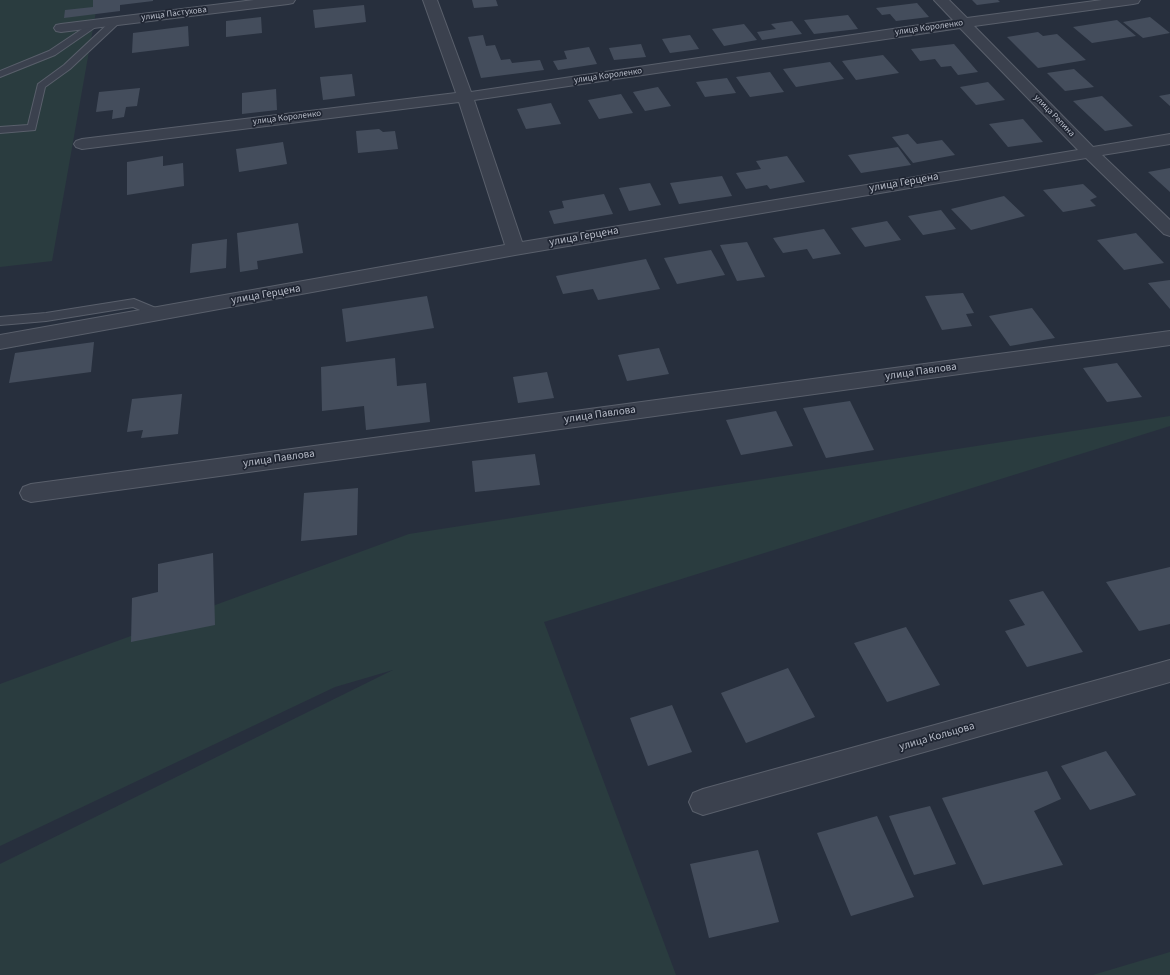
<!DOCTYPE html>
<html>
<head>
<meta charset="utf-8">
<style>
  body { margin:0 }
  canvas { display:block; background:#272f3d }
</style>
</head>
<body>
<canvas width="1170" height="975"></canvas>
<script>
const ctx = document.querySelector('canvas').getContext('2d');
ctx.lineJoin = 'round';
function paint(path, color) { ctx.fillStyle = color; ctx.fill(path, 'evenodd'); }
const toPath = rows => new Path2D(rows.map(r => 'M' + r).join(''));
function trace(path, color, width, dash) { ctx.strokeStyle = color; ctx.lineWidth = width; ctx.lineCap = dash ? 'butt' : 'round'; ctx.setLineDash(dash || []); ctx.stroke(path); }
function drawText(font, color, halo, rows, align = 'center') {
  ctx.font = font + ' "Source Sans 3",sans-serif'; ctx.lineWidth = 3.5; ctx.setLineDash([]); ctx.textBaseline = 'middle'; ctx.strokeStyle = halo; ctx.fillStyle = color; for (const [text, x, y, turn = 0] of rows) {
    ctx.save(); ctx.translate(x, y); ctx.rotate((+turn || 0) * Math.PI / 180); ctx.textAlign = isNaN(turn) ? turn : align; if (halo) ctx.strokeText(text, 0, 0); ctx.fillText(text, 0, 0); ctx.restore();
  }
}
const green = toPath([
  [0,0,98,0,52,261,0,267],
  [1170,416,1170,426,544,622,676,975,0,975,0,864,393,670,335,687,0,846,0,684,409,534],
  [1170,952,1170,975,1093,975]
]);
const building = toPath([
  [93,0,153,0,153,1,120,5,120,11,64,18,65,10,93,7],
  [472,0,496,0,498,6,474,8],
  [972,0,998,0,1000,2,977,5],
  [917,3,929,17,896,21,890,14,882,15,876,8],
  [364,5,366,22,315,28,313,10],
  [848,15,858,29,814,34,804,20],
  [261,17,262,33,226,37,226,21],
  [1150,17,1170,33,1143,38,1123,22],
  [1117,20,1136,36,1092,43,1073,27],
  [792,21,802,34,762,40,757,32,776,29,771,24],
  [744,24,757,40,724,46,712,29],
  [188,26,189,46,132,53,133,33],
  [1038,32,1043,36,1057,34,1086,60,1038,68,1007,37],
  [483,35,486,46,495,45,501,60,510,59,512,63,540,60,544,70,481,78,468,37],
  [690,35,699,49,670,53,662,39],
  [641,44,646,57,614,60,609,48],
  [954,44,978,72,958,75,951,66,941,67,935,59,920,61,911,49],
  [589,47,597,64,558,70,553,61,567,59,564,51],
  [883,55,899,73,856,80,842,61],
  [830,62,844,79,796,87,783,69],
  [1074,69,1094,87,1065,91,1047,73],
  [770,72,784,92,750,97,736,77],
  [352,74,355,96,323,100,320,77],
  [727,78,736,93,705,97,696,82],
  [988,82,1005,100,976,105,960,87],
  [658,87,671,106,645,111,633,92],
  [140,88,137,106,126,107,124,117,112,119,113,110,96,112,99,92],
  [276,89,277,110,242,114,242,93],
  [621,94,633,113,599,119,588,100],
  [1170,94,1170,106,1159,96],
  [1102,96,1133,126,1105,131,1073,101],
  [551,103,561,124,526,129,517,109],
  [1023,119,1043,142,1008,147,989,124],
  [379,129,383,132,395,131,398,149,358,153,356,131],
  [908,134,917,144,942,140,955,155,913,163,892,137],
  [283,142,287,164,239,172,236,149],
  [898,147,911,165,861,173,848,155],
  [163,156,163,166,183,163,184,186,127,195,127,162],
  [787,156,805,182,770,189,767,185,746,189,736,173,761,169,756,161],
  [1170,168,1170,192,1148,172],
  [722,176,732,196,679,204,670,183],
  [650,183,661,205,629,211,619,188],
  [1083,184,1097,197,1090,200,1096,206,1063,212,1043,190],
  [604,194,613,214,554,224,549,211,564,208,562,201],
  [1004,196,1025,216,971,230,951,209],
  [941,210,956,229,923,235,908,216],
  [887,221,901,240,865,247,851,228],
  [298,223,303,253,257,261,258,269,240,272,237,233],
  [824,229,841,254,813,259,807,249,783,253,773,238],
  [1136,233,1164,263,1124,270,1097,240],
  [227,239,226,268,190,273,192,244],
  [747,242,765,277,737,281,720,245],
  [711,250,725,275,677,284,664,258],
  [646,259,660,289,598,300,593,289,563,294,556,276],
  [1170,280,1170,309,1148,283],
  [963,293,974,313,966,314,972,326,942,330,925,296],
  [427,296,434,328,346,342,342,309],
  [1032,308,1055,338,1010,346,989,316],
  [94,342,91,372,9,383,15,353],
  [659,348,669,374,627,381,618,355],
  [395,358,397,386,426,383,430,422,366,430,364,406,322,411,321,367],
  [1117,363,1142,397,1107,402,1083,368],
  [547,372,554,398,518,403,513,377],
  [182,394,178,434,141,438,143,430,127,432,132,399],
  [850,401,874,450,826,458,803,408],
  [776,411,793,446,741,455,726,420],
  [535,454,540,485,475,492,472,461],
  [358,488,357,535,301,541,304,493],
  [213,553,215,625,131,642,132,598,158,592,158,564],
  [1170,567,1170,624,1139,631,1106,582],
  [1043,591,1083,652,1027,667,1005,631,1025,625,1009,600],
  [906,627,940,685,887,702,854,643],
  [788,668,815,717,746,743,721,693],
  [672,705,692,752,648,766,630,718],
  [1106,751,1136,795,1090,810,1061,766],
  [1047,771,1061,799,1034,811,1063,865,983,885,942,798],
  [930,806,956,864,914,875,889,816],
  [877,816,914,897,851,916,817,833],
  [758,850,779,922,709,938,690,864]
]);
const service = toPath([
  [115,19,118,20,119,22,118,24,70,69,45,87,35,130,0,133,0,127,28,125,38,84,64,65,112,20,115,19],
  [94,21,98,24,97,26,55,55,0,77,0,71,49,51,94,21],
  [134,299,163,311,165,314,163,317,159,318,133,307,46,321,0,325,0,317,46,313,134,299]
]);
const minor = toPath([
  [254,0,295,0,293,3,288,4,61,32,56,31,54,28,56,25,61,24,254,0],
  [423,0,437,0,471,92,953,20,934,0,949,0,967,18,1102,0,1140,0,1138,3,1133,4,974,26,1093,147,1170,134,1170,144,1102,155,1170,220,1170,236,1164,234,1086,158,515,255,0,349,0,335,505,245,459,102,82,149,76,147,74,144,76,141,82,139,456,93,423,0],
  [960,28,1078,150,522,242,474,100,960,28],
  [1170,331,1170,345,31,502,23,499,20,493,23,487,31,484,1170,331],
  [1170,660,1170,682,703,815,693,811,689,802,693,793,703,789,1170,660]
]);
const farStreetnames = [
  ["улица Пастухова",174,14,-7],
  ["улица Короленко",929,28,-8],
  ["улица Короленко",608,76,-8],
  ["улица Репина",1054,116,46],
  ["улица Короленко",287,118,-7]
];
const streetNames = [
  ["улица Герцена",904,183,-10],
  ["улица Герцена",584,237,-10],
  ["улица Герцена",266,295,-10],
  ["улица Павлова",921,372,-8],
  ["улица Павлова",600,415,-8],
  ["улица Павлова",279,459,-8],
  ["улица Кольцова",937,737,-16]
];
paint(green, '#2a3c3f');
paint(building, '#444d5c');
trace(service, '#595f6b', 2);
trace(minor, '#595f6b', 2);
paint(service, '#3b414e');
paint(minor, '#3b414e');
drawText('9px', '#b7bcc8', '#202633', farStreetnames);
drawText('11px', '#b7bcc8', '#202633', streetNames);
</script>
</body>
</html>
